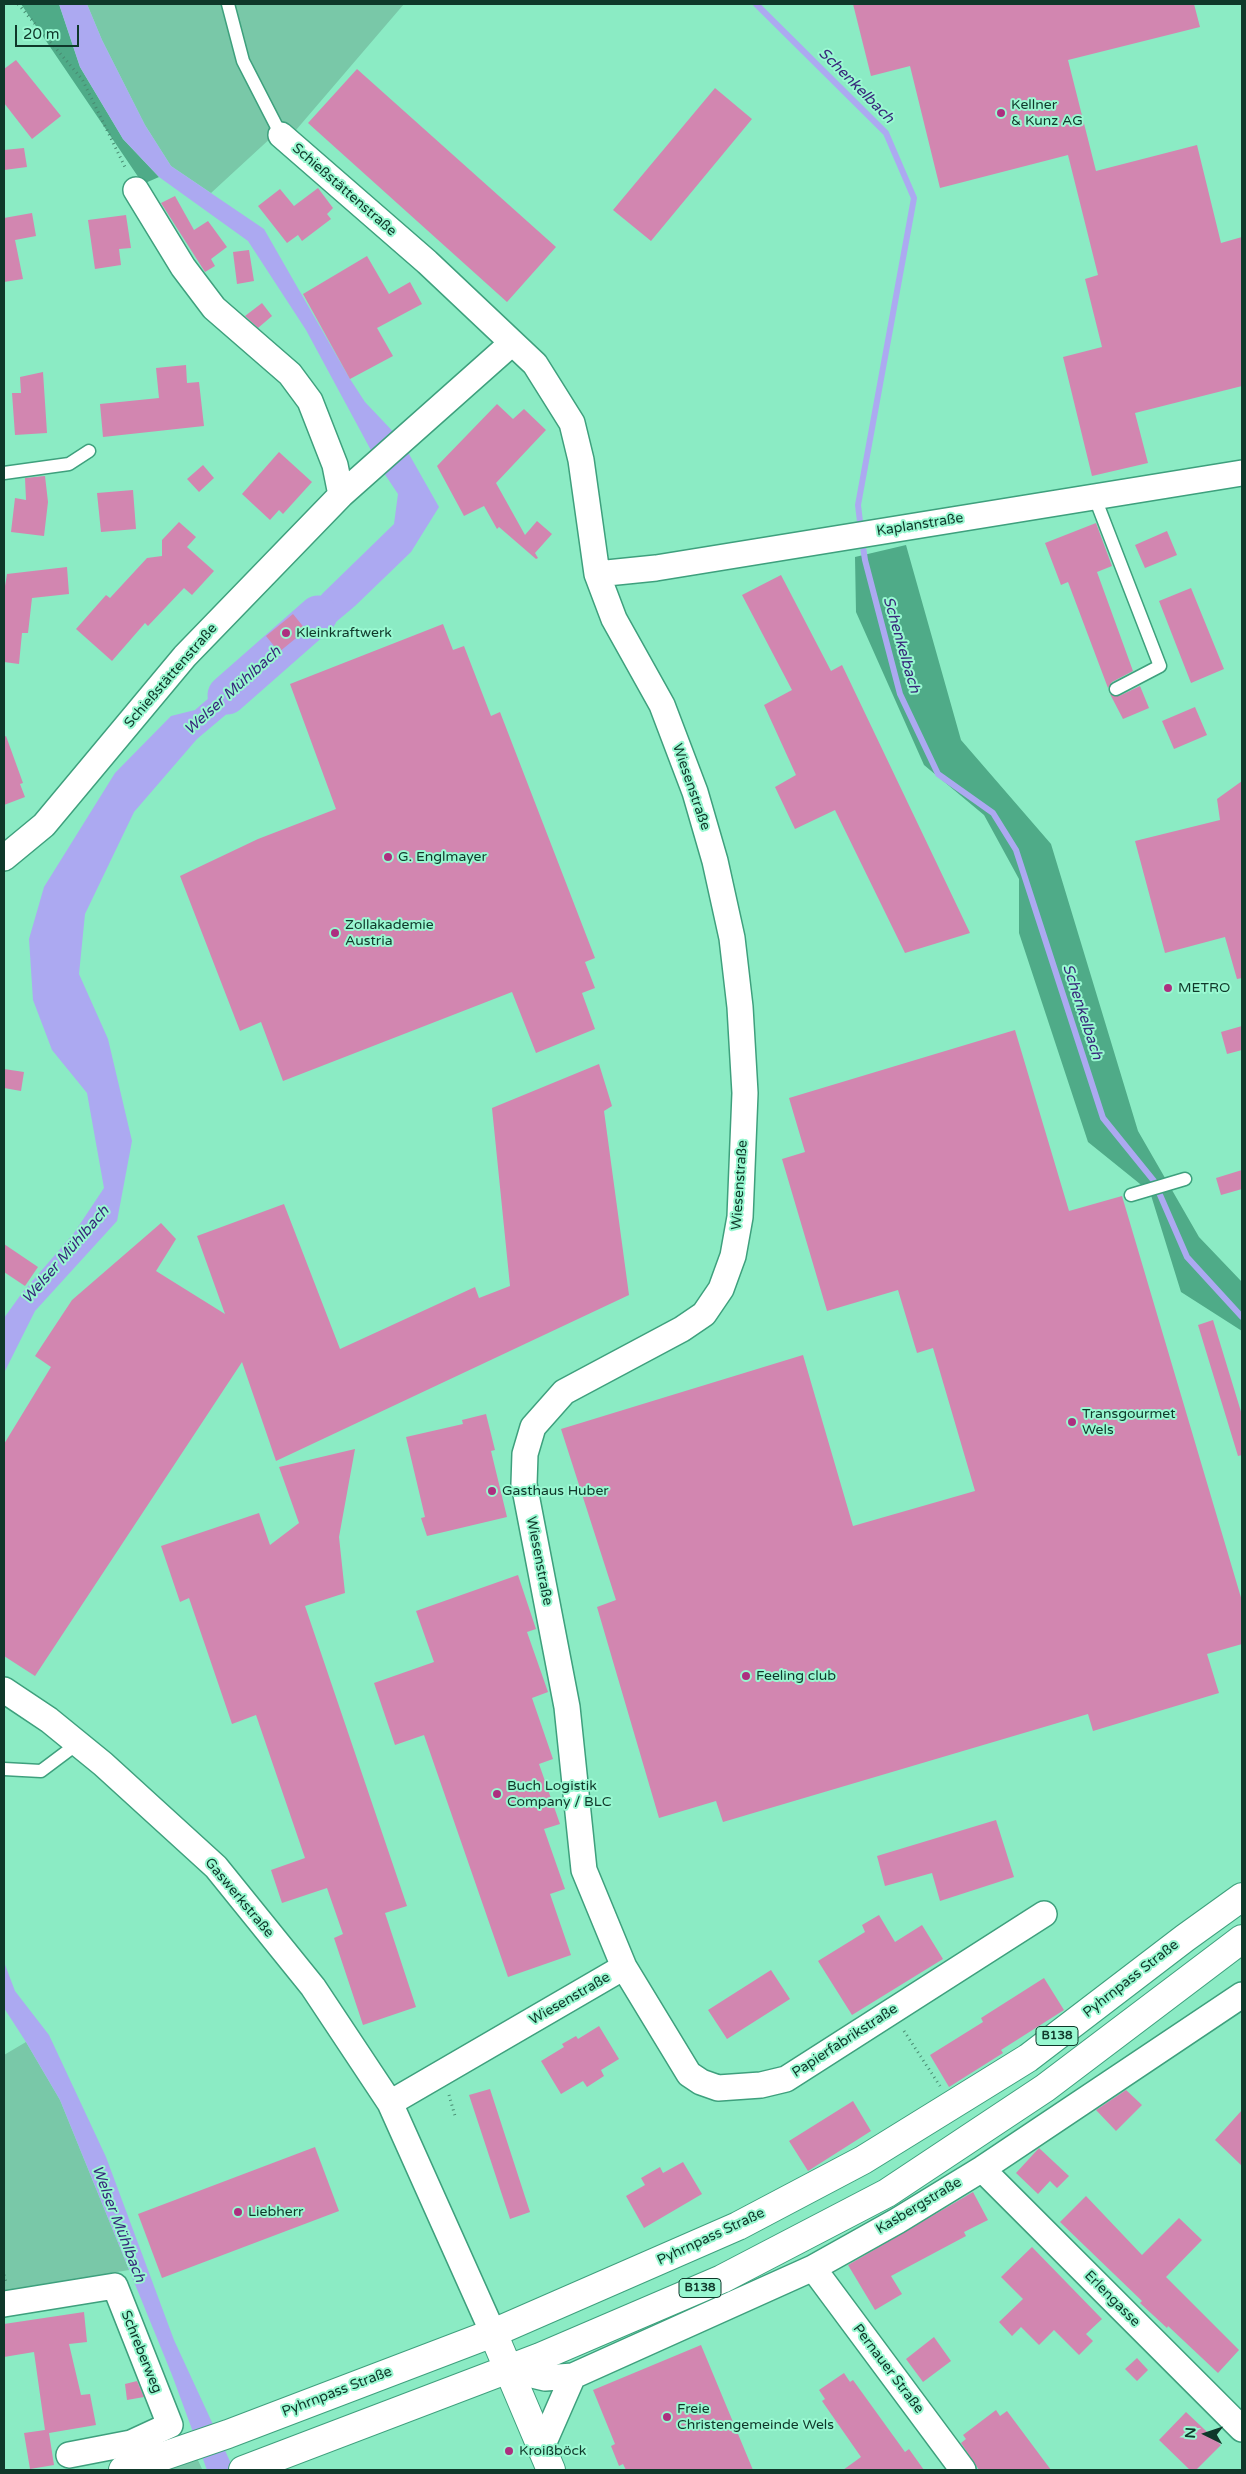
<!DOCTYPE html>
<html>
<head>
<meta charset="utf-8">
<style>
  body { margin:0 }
  #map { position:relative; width:1246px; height:2474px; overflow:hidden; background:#8bebc4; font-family:"Varela Round",sans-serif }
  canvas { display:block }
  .frame { position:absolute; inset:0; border:5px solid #0f382a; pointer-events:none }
  .north { position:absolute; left:1181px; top:2409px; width:50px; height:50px; -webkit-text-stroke:4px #99f8d1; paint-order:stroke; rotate:274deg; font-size:14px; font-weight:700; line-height:20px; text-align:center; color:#0f382a }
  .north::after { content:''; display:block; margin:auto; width:18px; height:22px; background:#0f382a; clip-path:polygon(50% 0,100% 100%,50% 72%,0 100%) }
  .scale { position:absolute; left:15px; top:25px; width:64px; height:22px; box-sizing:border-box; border:2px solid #0f382a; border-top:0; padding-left:6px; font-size:15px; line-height:18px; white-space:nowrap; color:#0f382a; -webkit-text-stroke:4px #99f8d1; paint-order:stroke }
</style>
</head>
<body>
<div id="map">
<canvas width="1246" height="2474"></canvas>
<div class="frame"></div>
<div class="north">N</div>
<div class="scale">20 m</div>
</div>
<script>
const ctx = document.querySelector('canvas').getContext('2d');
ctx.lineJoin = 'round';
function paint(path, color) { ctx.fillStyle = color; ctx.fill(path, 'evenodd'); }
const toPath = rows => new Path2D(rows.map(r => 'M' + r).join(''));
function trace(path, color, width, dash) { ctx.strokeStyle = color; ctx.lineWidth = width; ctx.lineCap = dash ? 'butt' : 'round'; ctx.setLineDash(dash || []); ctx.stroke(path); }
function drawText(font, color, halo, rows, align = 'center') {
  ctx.font = font + ' "Varela Round",sans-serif'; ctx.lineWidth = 4; ctx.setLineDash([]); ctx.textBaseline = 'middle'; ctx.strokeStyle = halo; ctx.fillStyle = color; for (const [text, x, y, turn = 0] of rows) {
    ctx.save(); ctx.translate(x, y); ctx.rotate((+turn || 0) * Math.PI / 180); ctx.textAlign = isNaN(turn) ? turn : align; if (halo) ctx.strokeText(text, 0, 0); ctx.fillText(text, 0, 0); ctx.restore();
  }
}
const green = toPath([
  [87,4,404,4,290,137,274,135,211,193,171,166,145,125,102,40],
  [26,2042,60,2100,129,2270,4,2291,4,2055],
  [197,2458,202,2469,199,2470,163,2470]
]);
const forest = toPath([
  [21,4,59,4,80,67,123,139,159,177,143,184],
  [906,545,961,740,1051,844,1138,1131,1199,1237,1242,1282,1242,1331,1181,1292,1150,1192,1088,1142,1019,933,1019,879,984,815,924,765,856,612,855,557]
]);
const water = toPath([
  [59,4,87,4,102,40,145,125,171,166,264,229,350,379,365,402,401,440,439,507,411,552,355,606,197,739,134,812,85,914,79,974,108,1039,132,1141,117,1221,35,1311,4,1373,4,1318,22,1293,74,1233,104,1188,87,1093,52,1050,33,1000,29,939,44,887,115,773,171,716,195,710,261,653,267,660,304,627,304,615,323,593,394,524,398,494,380,467,306,330,248,241,159,177,123,139,80,67],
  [4,1962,15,1991,49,2035,106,2157,174,2340,234,2470,207,2470,172,2375,60,2100,26,2042,4,2008]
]);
const stream = toPath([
  [756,4,886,133,914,198,858,505,861,530],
  [862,540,865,560,900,694,938,774,993,813,1016,850,1103,1118,1154,1181,1187,1257,1242,1317]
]);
const river = toPath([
  [227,695,318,615]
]);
const building = toPath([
  [853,4,1194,4,1200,27,1068,60,1096,171,1197,145,1221,243,1242,237,1242,386,1135,413,1148,463,1092,476,1063,357,1102,347,1085,279,1098,275,1068,155,940,188,910,66,871,76],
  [16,60,61,116,32,139,4,103,4,69],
  [357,69,556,247,507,302,308,123],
  [715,88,752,119,651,241,613,210],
  [24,148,27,167,4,170,4,150],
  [318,188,333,208,327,214,331,219,302,241,298,235,287,243,258,206,280,189,294,206],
  [175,196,194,230,208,221,227,247,211,259,215,266,205,272,161,203],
  [32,213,36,236,15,240,23,279,4,282,4,218],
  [126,215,131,248,119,249,121,265,95,269,88,220],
  [249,250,254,281,237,284,233,252],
  [367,256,389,294,410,282,422,304,377,328,393,356,350,379,303,294],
  [262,303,272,316,258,328,245,316],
  [186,365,187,383,199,382,204,426,103,437,100,404,159,398,156,368],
  [43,372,47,433,15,435,12,393,21,393,20,377],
  [497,404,513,419,524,409,546,430,496,483,525,535,537,521,552,534,535,553,538,558,536,559,499,527,497,529,484,506,464,516,437,466],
  [279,452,312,482,283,514,279,510,270,520,242,494],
  [203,465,214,478,199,492,187,479],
  [45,476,48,502,44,536,11,532,15,498,26,500,25,478],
  [133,490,136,529,101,532,97,493],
  [179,522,196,537,187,547,214,571,192,595,184,588,148,626,145,623,112,661,76,629,106,595,110,598,147,558,162,556,162,540],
  [1096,523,1112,566,1097,572,1133,671,1112,682,1108,688,1068,582,1061,585,1045,543],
  [1167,531,1177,555,1145,568,1135,545],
  [67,567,69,594,32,598,28,633,22,633,19,664,4,662,4,592,7,574],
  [781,575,831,671,842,665,970,933,905,953,835,810,795,829,775,787,796,775,764,705,792,690,742,595],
  [1191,588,1224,669,1191,683,1159,601],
  [293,614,306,630,279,652,266,636],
  [443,624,453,650,464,646,491,716,500,712,595,958,585,962,595,988,582,993,595,1029,536,1053,512,992,283,1081,261,1022,240,1031,180,876,258,839,336,809,290,684],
  [1140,686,1149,708,1123,719,1110,694,1119,696],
  [1195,707,1207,735,1174,749,1162,721],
  [6,736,23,783,20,784,25,797,4,805,4,737],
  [1242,781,1242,978,1237,979,1225,937,1165,953,1135,841,1220,820,1217,799],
  [1242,1026,1242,1050,1227,1054,1221,1032],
  [1015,1030,1069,1211,1122,1196,1242,1601,1242,1644,1207,1654,1219,1693,1093,1731,1088,1714,723,1822,716,1801,659,1818,597,1607,616,1600,561,1429,803,1355,853,1526,975,1491,933,1348,917,1353,898,1290,827,1311,782,1159,805,1152,789,1098],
  [599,1064,612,1106,604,1111,629,1295,276,1461,242,1362,35,1676,4,1656,4,1444,51,1367,35,1356,72,1300,161,1223,176,1239,156,1271,225,1314,197,1236,284,1204,340,1349,475,1287,479,1298,510,1286,492,1108],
  [4,1069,24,1072,21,1091,4,1088],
  [1242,1170,1242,1189,1221,1195,1216,1178],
  [4,1244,38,1267,25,1286,4,1272],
  [1213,1320,1242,1415,1242,1455,1238,1456,1198,1325],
  [486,1414,495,1450,491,1451,507,1517,427,1536,421,1518,425,1517,406,1437,463,1424,462,1420],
  [355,1449,339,1537,345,1593,305,1606,407,1906,385,1913,416,2007,363,2025,334,1938,343,1934,327,1888,282,1903,271,1870,305,1858,256,1715,232,1724,189,1598,180,1602,161,1546,259,1513,270,1545,299,1523,279,1467],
  [518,1575,536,1629,527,1632,548,1692,532,1698,553,1759,539,1764,560,1824,544,1829,565,1889,550,1894,571,1955,508,1977,424,1735,395,1745,374,1683,434,1662,416,1611],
  [996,1820,1014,1877,940,1901,932,1873,885,1886,877,1856],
  [879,1915,895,1942,922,1925,943,1959,852,2015,818,1961,865,1932,862,1925],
  [771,1970,790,1999,727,2039,708,2010],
  [1044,1978,1064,2010,1001,2050,1003,2053,949,2087,930,2055,983,2022,981,2018],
  [599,2026,619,2059,601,2070,604,2076,587,2087,583,2081,561,2094,541,2061,564,2047,562,2044,576,2036,578,2039],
  [490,2089,530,2212,510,2219,469,2095],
  [1126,2090,1142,2105,1116,2131,1096,2110],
  [853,2101,871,2131,808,2171,789,2141],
  [1242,2110,1242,2166,1215,2140],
  [315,2147,339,2211,162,2278,138,2214],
  [1039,2148,1069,2176,1057,2188,1050,2181,1038,2194,1016,2173],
  [683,2162,702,2194,644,2228,626,2196,645,2185,641,2178,660,2167,663,2173],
  [973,2192,988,2220,964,2232,966,2236,891,2276,902,2294,875,2310,848,2265],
  [1086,2196,1142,2255,1179,2218,1202,2240,1166,2277,1239,2350,1218,2373,1168,2326,1167,2328,1140,2303,1142,2301,1060,2222],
  [1032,2247,1102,2319,1086,2334,1093,2341,1079,2355,1054,2330,1039,2345,1021,2327,1012,2336,999,2322,1023,2299,1001,2277],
  [84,2312,87,2342,69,2344,81,2395,90,2394,96,2425,49,2433,54,2465,30,2469,24,2433,45,2430,34,2352,4,2357,4,2324],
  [934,2337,951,2361,923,2382,906,2359],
  [701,2345,753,2470,626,2470,623,2464,619,2466,611,2446,615,2444,593,2390],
  [1137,2358,1148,2370,1137,2381,1125,2369],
  [844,2373,850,2382,853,2380,905,2452,909,2449,924,2470,843,2470,861,2457,822,2401,825,2399,819,2390],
  [137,2381,144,2397,127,2400,125,2384],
  [996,2410,1000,2416,1007,2411,1051,2470,979,2470,961,2443,966,2439,963,2435],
  [1186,2412,1221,2445,1196,2470,1190,2470,1159,2440]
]);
const path = toPath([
  [18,4,82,79,126,169],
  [904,2031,940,2086],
  [449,2095,455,2116],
  [4,2275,6,2282]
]);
const service = toPath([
  [228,4,243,61,281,135],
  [4,473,69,464,89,451],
  [1095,498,1160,666,1116,689],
  [1131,1195,1185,1179],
  [4,1769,41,1771,77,1744]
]);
const minor = toPath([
  [281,135,427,262,535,364,572,423,581,460,597,574,614,619,662,705,695,792,715,861,732,938,740,1007,745,1093,740,1217,733,1256,721,1289,704,1314,682,1329,564,1392,533,1427,525,1454,524,1484,567,1707,584,1870,624,1967,390,2103],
  [341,495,512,343],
  [597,574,656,568,1242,473],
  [4,858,44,825,185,656,341,495,335,465,310,401,290,374,214,308,183,267,136,190],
  [4,1690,49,1720,103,1764,216,1867,313,1987,390,2103,493,2333],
  [624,1967,689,2074,701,2082,718,2088,761,2085,786,2079,1044,1914],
  [982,2169,1242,2429],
  [813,2268,963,2470],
  [4,2304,115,2286,170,2425,131,2443,69,2455],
  [507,2369,545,2378,573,2376],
  [541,2449,573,2376,813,2268,897,2221,982,2169,1242,1995]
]);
const tertiary = toPath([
  [493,2333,551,2470]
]);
const primary = toPath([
  [123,2470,228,2434,493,2333,738,2226,863,2160,1028,2058,1185,1938,1242,1897],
  [243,2470,540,2357,722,2279,887,2193,1045,2088,1242,1939]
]);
const markers = [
  [1001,113,5,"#ad2f7f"],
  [286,633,5,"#ad2f7f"],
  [388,857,5,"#ad2f7f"],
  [335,933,5,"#ad2f7f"],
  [1168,988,5,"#ad2f7f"],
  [1072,1422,5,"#ad2f7f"],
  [492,1491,5,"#ad2f7f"],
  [746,1676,5,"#ad2f7f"],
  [497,1794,5,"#ad2f7f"],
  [238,2212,5,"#ad2f7f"],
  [667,2417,5,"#ad2f7f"],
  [509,2451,5,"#ad2f7f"]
];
const shields = [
  [1057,2036,42],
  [700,2288,42]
];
const shieldNames = [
  ["B138",1057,2036],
  ["B138",700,2288]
];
const poiNames = [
  ["Kellner",1011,105],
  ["& Kunz AG",1011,121],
  ["Kleinkraftwerk",296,633],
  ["G. Englmayer",398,857],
  ["Zollakademie",345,925],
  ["Austria",345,941],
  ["METRO",1178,988],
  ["Transgourmet",1082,1414],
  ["Wels",1082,1430],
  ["Gasthaus Huber",502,1491],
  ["Feeling club",756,1676],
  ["Buch Logistik",507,1786],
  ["Company / BLC",507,1802],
  ["Liebherr",248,2212],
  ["Freie",677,2409],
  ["Christengemeinde Wels",677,2425],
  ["Kroißböck",519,2451]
];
const streetNames = [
  ["Schießstättenstraße",344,190,41],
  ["Kaplanstraße",920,525,-9],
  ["Schießstättenstraße",171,676,-49],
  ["Wiesenstraße",691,787,71],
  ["Wiesenstraße",740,1185,-86],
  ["Wiesenstraße",539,1561,79],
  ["Gaswerkstraße",239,1898,50],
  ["Pyhrnpass Straße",1131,1979,-38],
  ["Wiesenstraße",570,1999,-30],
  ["Papierfabrikstraße",845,2041,-33],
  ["Kasbergstraße",919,2206,-31],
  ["Pyhrnpass Straße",711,2237,-25],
  ["Erlengasse",1112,2299,45],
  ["Schreberweg",141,2352,68],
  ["Pernauer Straße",888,2369,53],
  ["Pyhrnpass Straße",337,2392,-21]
];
const waterNames = [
  ["Schenkelbach",856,86,45],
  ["Schenkelbach",901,645,74],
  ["Welser Mühlbach",233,691,-42],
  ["Schenkelbach",1082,1012,72],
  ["Welser Mühlbach",66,1255,-49],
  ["Welser Mühlbach",118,2224,69]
];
paint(green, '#79c8a8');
paint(forest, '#4fab88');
paint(water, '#aca9f1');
trace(stream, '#aca9f1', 6);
trace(river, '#aca9f1', 39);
paint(building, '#d286b0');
trace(service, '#3ea07d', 15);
trace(minor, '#3ea07d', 28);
trace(tertiary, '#3ea07d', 30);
trace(primary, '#3ea07d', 30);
trace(path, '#488b71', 3, [1, 4]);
trace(service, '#fff', 12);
trace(minor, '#fff', 25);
trace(tertiary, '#fff', 28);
trace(primary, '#fff', 28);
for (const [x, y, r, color] of markers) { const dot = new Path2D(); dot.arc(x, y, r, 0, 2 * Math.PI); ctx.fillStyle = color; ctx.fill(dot); trace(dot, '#99f8d1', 2); }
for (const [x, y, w] of shields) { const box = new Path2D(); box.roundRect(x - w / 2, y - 9.5, w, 19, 4); ctx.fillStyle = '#99f8d1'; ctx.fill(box); trace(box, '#0f382a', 1); }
drawText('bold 12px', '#0f382a', null, shieldNames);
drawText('14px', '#0f382a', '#99f8d1', poiNames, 'left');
drawText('14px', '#0f382a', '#99f8d1', streetNames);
drawText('italic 15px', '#38297b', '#99f8d1', waterNames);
</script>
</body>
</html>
